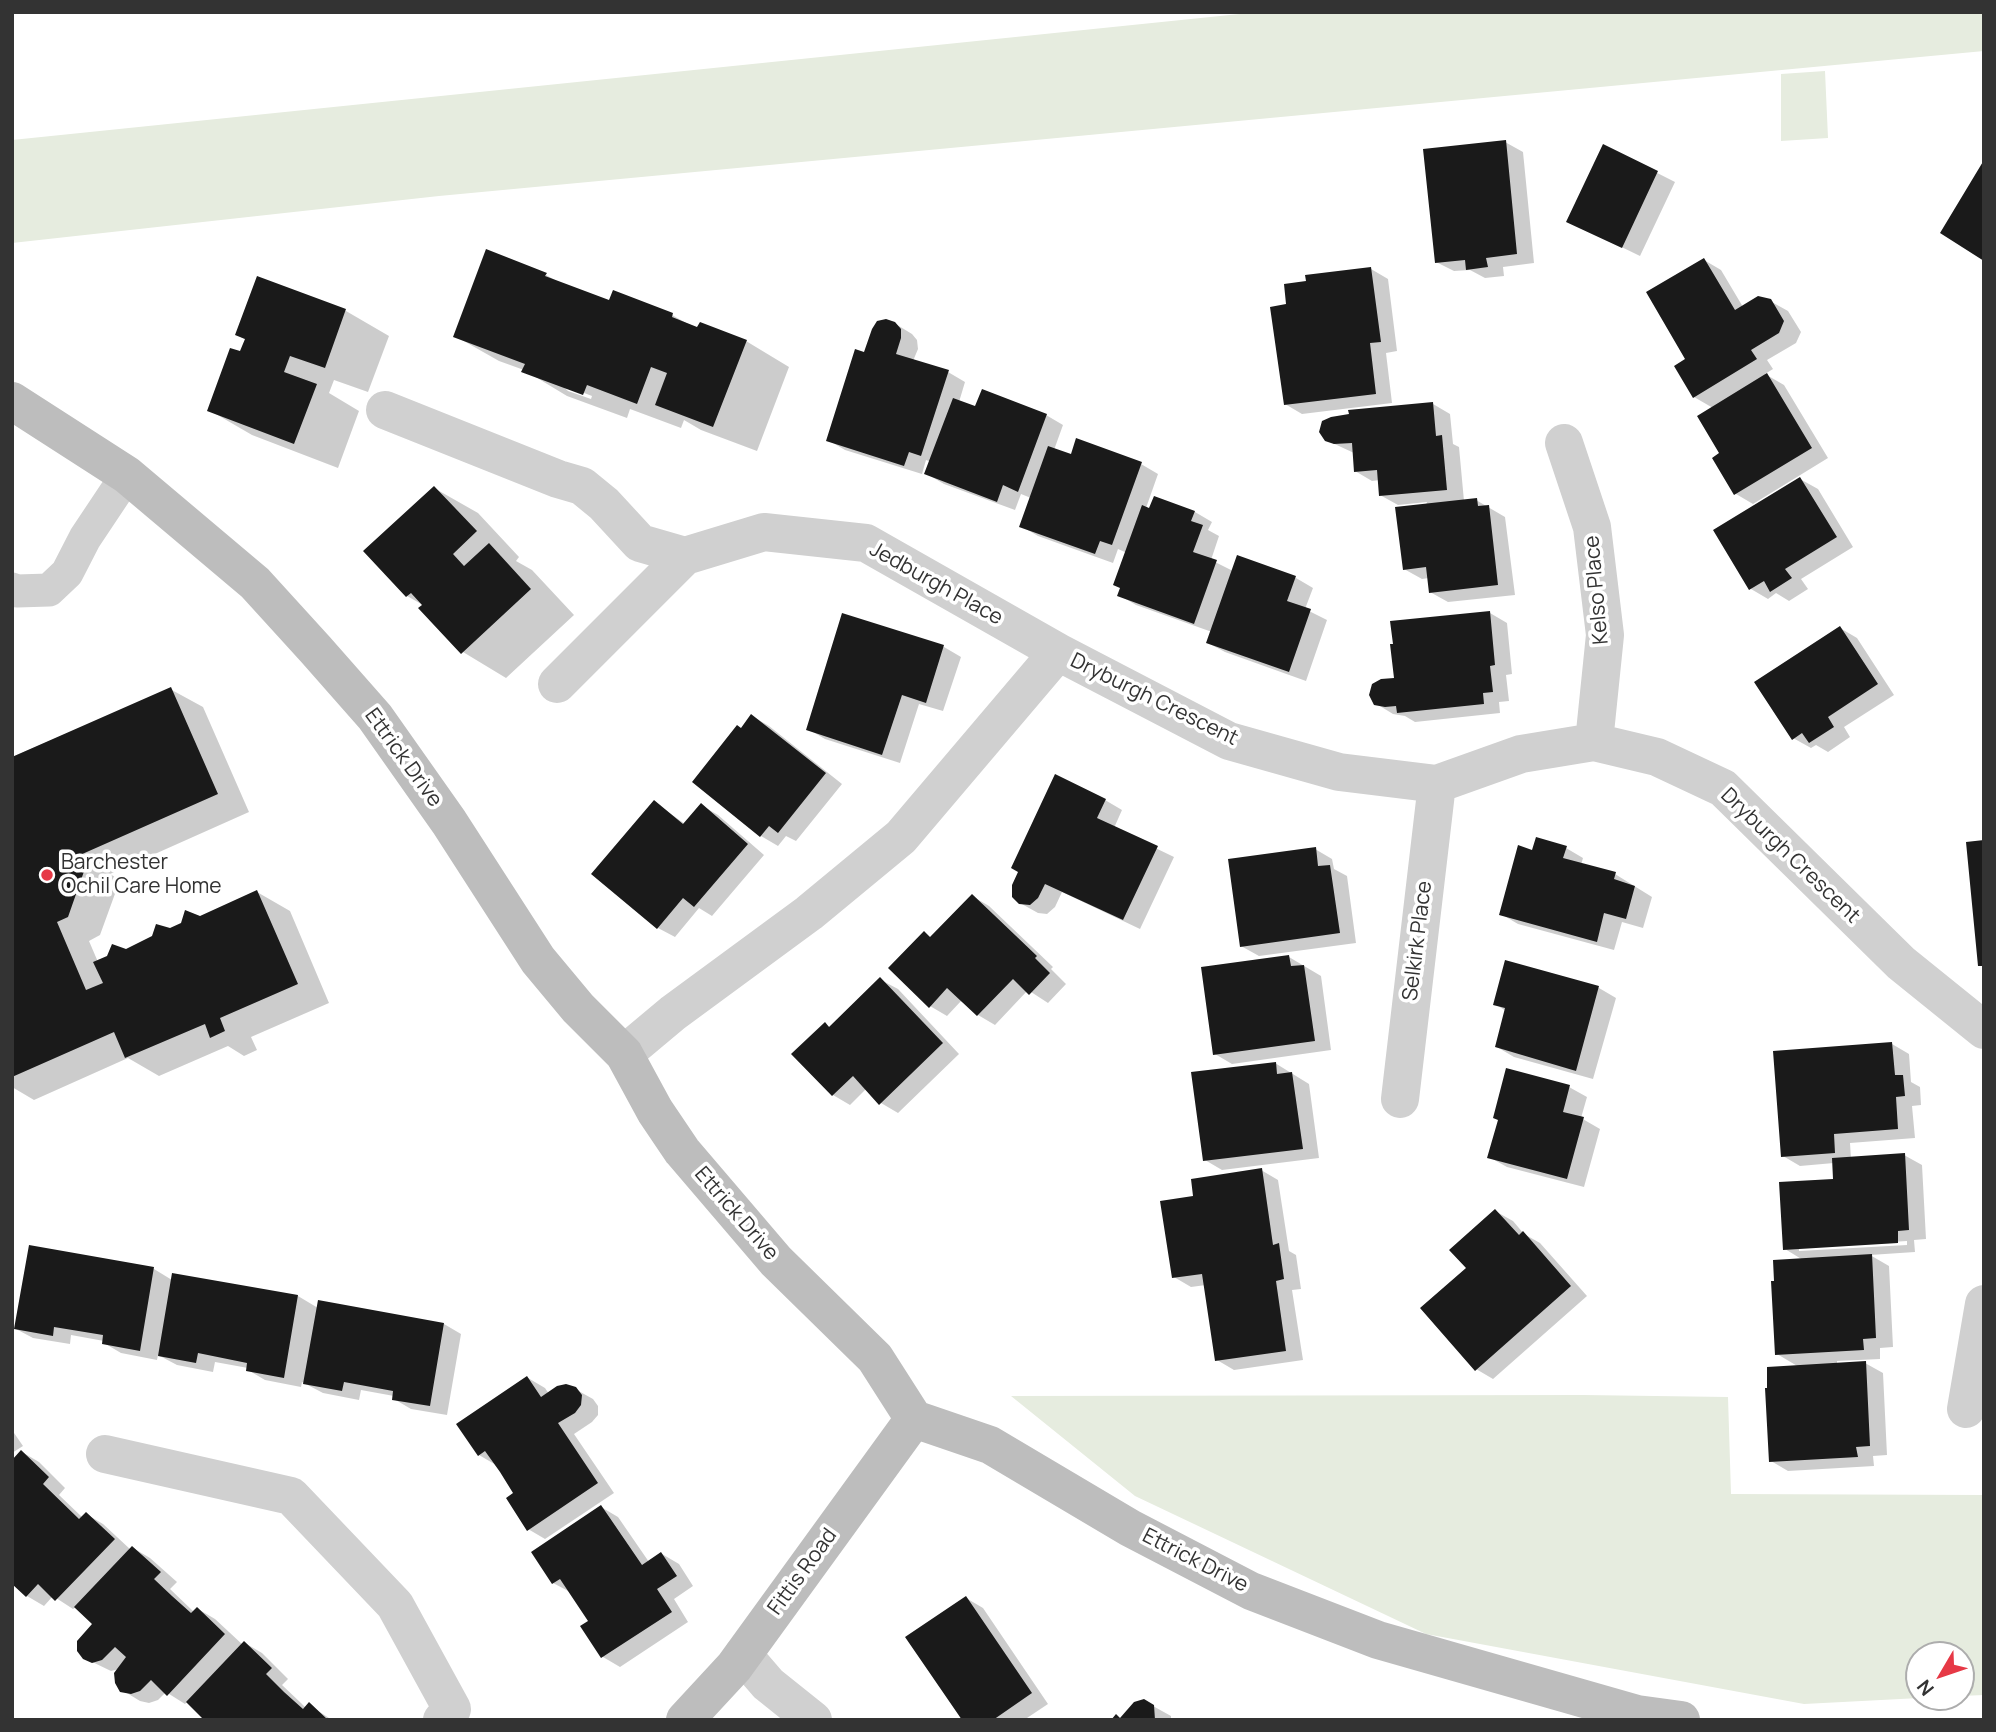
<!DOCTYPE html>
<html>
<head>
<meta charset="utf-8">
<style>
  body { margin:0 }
  #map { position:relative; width:1996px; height:1732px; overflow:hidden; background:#fff; font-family:Manrope,sans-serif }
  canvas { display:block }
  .frame { position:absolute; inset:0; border:14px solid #333; pointer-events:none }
  .north { position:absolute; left:1905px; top:1641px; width:70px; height:70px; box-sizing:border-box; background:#fff; border:2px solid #adadad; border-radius:50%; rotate:231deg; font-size:19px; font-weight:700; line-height:28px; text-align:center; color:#333 }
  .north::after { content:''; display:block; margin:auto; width:24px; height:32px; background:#e63946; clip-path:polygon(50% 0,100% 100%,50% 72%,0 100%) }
</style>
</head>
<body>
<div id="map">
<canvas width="1996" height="1732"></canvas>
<div class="frame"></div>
<div class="north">N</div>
</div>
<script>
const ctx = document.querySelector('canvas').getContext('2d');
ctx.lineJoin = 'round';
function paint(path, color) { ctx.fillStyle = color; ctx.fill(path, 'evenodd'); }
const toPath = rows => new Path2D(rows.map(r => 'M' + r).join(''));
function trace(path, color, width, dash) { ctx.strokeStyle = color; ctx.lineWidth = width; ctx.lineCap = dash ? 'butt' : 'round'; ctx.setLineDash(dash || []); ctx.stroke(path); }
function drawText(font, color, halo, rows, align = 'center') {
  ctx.font = font + ' Manrope,sans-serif'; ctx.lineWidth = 7; ctx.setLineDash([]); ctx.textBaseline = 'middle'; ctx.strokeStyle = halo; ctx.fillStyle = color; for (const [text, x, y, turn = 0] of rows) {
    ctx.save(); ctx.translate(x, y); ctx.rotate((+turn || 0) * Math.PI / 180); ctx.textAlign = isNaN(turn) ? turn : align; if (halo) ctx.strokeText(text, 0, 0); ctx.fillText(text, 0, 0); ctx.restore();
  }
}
const green = toPath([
  [1259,12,1984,12,1984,51,439,196,12,243,12,140],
  [1825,71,1828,138,1781,141,1781,74],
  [1583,1395,1728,1397,1731,1494,1984,1495,1984,1695,1961,1696,1961,1655,1919,1655,1919,1697,1939,1697,1804,1704,1426,1634,1135,1496,1011,1396]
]);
const shadow = toPath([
  [1505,142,1523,152,1534,263,1503,267,1504,276,1485,278,1470,270,1454,271,1436,262],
  [1604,146,1675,182,1640,256,1568,221],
  [1704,260,1721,270,1743,307,1770,301,1788,311,1801,332,1796,343,1767,360,1773,369,1765,374,1784,385,1828,458,1753,504,1736,494,1715,458,1722,454,1713,408,1694,397,1687,359],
  [1371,269,1388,279,1397,351,1386,353,1392,403,1302,414,1285,404,1288,306],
  [546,275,564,285,610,303,672,315,695,328,746,341,789,367,757,451,701,430,684,420,681,428,630,409,627,418,567,396,524,370,499,361,455,336],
  [561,384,592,396,591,399,568,391],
  [258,279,346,311,389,336,368,392,334,380,329,393,359,411,338,468,252,435,209,410,241,353,246,340,237,335],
  [894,323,912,334,917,340,918,349,913,361,948,372,965,382,959,402,976,409,1046,415,1063,425,1054,450,1072,456,1141,464,1158,474,1146,508,1150,510,1155,498,1195,512,1212,522,1208,530,1219,536,1211,560,1233,571,1238,557,1296,578,1313,588,1305,609,1327,620,1306,681,1225,652,1208,643,1212,632,1136,605,1119,595,1127,553,1118,549,1113,563,1038,536,1021,526,1031,498,1021,494,1015,510,944,484,927,474,931,462,926,460,922,474,845,450,828,440,865,355],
  [1433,404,1450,414,1453,444,1459,447,1464,501,1476,500,1505,517,1515,595,1448,602,1430,592,1429,578,1422,579,1404,569,1427,502,1398,505,1380,495,1380,480,1372,481,1355,471,1354,453,1326,440],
  [1800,479,1818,489,1853,547,1801,579,1808,589,1789,601,1776,593,1768,599,1751,589],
  [434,488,478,513,519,557,516,561,532,570,574,615,506,678,463,652,423,605,407,596],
  [1490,613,1507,623,1512,674,1506,675,1509,701,1499,702,1500,713,1415,722,1405,716,1393,714,1375,703,1395,680,1395,646],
  [844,615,944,647,961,657,943,711,919,704,900,763,825,739,808,729],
  [1840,628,1857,638,1894,695,1844,727,1850,737,1828,752,1816,745,1811,748,1793,738],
  [170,689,203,707,249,812,110,874,120,880,100,935,89,941,98,962,257,892,290,911,329,1003,251,1037,257,1050,244,1056,228,1046,159,1076,128,1058,34,1100,12,1087,12,757],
  [752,716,769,726,842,784,796,841,786,836,778,846,761,836,742,729],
  [1105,800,1122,810,1114,828,1174,857,1140,929,1062,892,1055,907,1047,914,1038,913,1020,903],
  [654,802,685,824,701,805,718,815,764,855,712,916,699,908,675,937,658,928],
  [1537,840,1566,848,1583,858,1581,865,1615,874,1652,897,1643,928,1622,922,1614,950,1518,924,1501,914,1534,852],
  [1315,849,1332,859,1334,869,1347,876,1356,943,1259,956,1241,946],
  [972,896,989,906,1053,967,1051,969,1066,984,1048,1003,1028,990,995,1025,978,1015,962,1000,947,1016,930,1006,924,934,932,938],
  [1289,957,1321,976,1331,1050,1232,1064,1215,1054],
  [1506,962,1599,988,1616,998,1593,1079,1514,1057,1497,1047,1506,1011,1495,1004],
  [881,980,898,989,959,1054,898,1113,881,1103,867,1088,850,1105,833,1095,825,1024,830,1027],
  [1892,1044,1909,1054,1911,1082,1920,1087,1921,1105,1912,1106,1915,1138,1850,1143,1851,1159,1904,1155,1922,1165,1926,1239,1914,1240,1915,1252,1870,1255,1889,1266,1893,1347,1880,1348,1880,1359,1837,1361,1837,1365,1865,1363,1883,1373,1887,1455,1873,1456,1874,1466,1788,1471,1771,1461,1799,1367,1777,1354,1803,1260,1785,1249,1835,1181,1834,1163,1800,1166,1783,1156],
  [1907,1241,1907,1245,1799,1251,1799,1248],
  [1275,1063,1309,1084,1319,1158,1222,1170,1205,1160],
  [1569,1087,1587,1097,1581,1118,1600,1129,1584,1187,1507,1167,1489,1157],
  [1261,1170,1278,1180,1289,1251,1296,1255,1301,1289,1292,1290,1303,1360,1234,1370,1217,1360,1206,1285,1191,1287,1174,1277,1195,1197],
  [1495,1211,1513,1221,1524,1234,1540,1243,1587,1296,1493,1379,1476,1369,1468,1268],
  [30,1247,154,1269,172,1280,173,1275,298,1296,318,1308,444,1324,461,1334,447,1415,411,1409,394,1399,394,1396,361,1390,359,1400,323,1393,302,1382,301,1387,265,1380,248,1370,248,1368,215,1362,213,1372,177,1365,158,1355,157,1360,121,1353,104,1343,104,1341,71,1335,70,1344,33,1338,16,1329],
  [528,1378,545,1388,549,1394,575,1389,593,1399,598,1406,598,1415,592,1422,574,1434,614,1493,545,1539,528,1529,516,1493,496,1465,479,1455],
  [12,1430,23,1446,12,1453],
  [22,1452,39,1462,65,1488,59,1495,83,1518,86,1514,103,1524,131,1550,133,1548,150,1558,177,1582,170,1589,194,1612,198,1609,215,1619,243,1645,245,1643,262,1653,288,1679,282,1685,301,1703,306,1708,309,1705,332,1720,206,1720,187,1702,185,1704,166,1692,158,1700,149,1703,140,1701,122,1690,119,1669,111,1671,84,1658,94,1624,76,1607,73,1609,53,1596,44,1606,27,1596,12,1582,12,1462],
  [601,1507,618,1517,649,1562,662,1554,679,1564,693,1586,674,1599,688,1622,620,1667,603,1657,583,1627,591,1621,572,1593,553,1583],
  [966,1598,983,1608,1048,1704,1024,1720,964,1720],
  [1144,1701,1171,1716,1171,1720,1113,1720,1121,1719]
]);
const building = toPath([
  [1506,140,1517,254,1486,258,1488,267,1466,270,1465,260,1435,263,1423,149],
  [1603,144,1658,171,1622,248,1566,222],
  [1984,160,1984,261,1940,233],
  [486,249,547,273,545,276,609,300,613,290,673,313,672,317,697,327,700,322,747,340,713,427,655,405,667,373,651,367,637,404,587,385,583,395,521,372,525,364,453,337],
  [1704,258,1735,310,1758,296,1771,299,1784,321,1779,333,1751,350,1757,359,1693,398,1674,366,1685,359,1646,292],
  [1371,267,1381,342,1370,343,1376,394,1284,405,1270,307,1286,304,1284,284,1306,281,1305,275],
  [257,276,346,309,325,368,290,356,284,372,317,384,294,444,207,411,230,348,240,351,245,339,235,335],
  [886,319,895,322,901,329,901,338,896,354,949,370,921,456,909,452,904,466,826,441,855,349,864,352,872,329,877,321],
  [1767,373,1812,448,1734,495,1712,458,1719,453,1697,416],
  [982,389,1047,414,1018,492,1003,485,997,502,924,474,953,398,975,406],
  [1433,402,1436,436,1442,435,1447,490,1379,496,1377,470,1354,472,1352,443,1334,444,1325,441,1319,432,1322,421,1331,417,1349,414,1348,410],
  [1076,438,1142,462,1112,545,1100,541,1095,554,1019,527,1048,446,1071,454],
  [1800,477,1837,537,1785,569,1792,578,1770,592,1764,581,1749,590,1713,530],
  [434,486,477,531,453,554,464,566,489,543,531,589,461,654,418,608,422,605,411,593,406,597,363,551],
  [1154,496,1195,511,1191,521,1203,525,1193,552,1217,560,1194,624,1117,596,1120,588,1113,585,1142,505,1149,508],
  [1477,498,1478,506,1489,505,1498,585,1429,593,1426,567,1403,570,1395,507],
  [1237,555,1296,576,1287,601,1311,609,1289,672,1206,643],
  [1490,611,1495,665,1490,666,1493,692,1483,693,1484,704,1397,713,1396,706,1385,707,1374,705,1369,695,1372,684,1381,679,1394,678,1390,644,1393,644,1390,621],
  [842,613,944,645,926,703,902,695,882,755,806,730],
  [1840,626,1878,684,1828,717,1834,727,1809,743,1802,733,1792,740,1754,682],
  [171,687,218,794,80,855,88,860,68,917,57,922,86,990,103,983,93,962,107,956,112,944,126,949,152,936,156,924,170,928,181,923,185,910,200,916,257,890,298,984,220,1018,225,1031,210,1038,205,1024,125,1058,114,1032,12,1077,12,757],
  [751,714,826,773,778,833,769,826,760,837,692,782,737,725,741,728],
  [1055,774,1106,799,1097,818,1158,846,1123,920,1045,884,1038,898,1030,905,1019,904,1012,897,1012,885,1018,872,1011,868],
  [654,800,683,824,701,803,748,844,694,907,683,898,657,929,591,874],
  [1536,837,1567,846,1563,858,1616,872,1614,879,1635,886,1626,919,1604,913,1597,942,1499,915,1518,845,1532,850],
  [1984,840,1984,966,1978,966,1966,842],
  [1316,847,1318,866,1330,865,1340,933,1240,947,1228,859],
  [972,894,1037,956,1035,958,1050,973,1029,995,1013,979,977,1016,947,988,929,1008,888,968,924,931,930,937],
  [1289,955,1291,966,1304,965,1315,1041,1213,1055,1201,967],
  [1505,960,1599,986,1576,1071,1495,1047,1505,1008,1493,1005],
  [880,977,943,1043,879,1105,853,1076,832,1096,791,1054,825,1022,829,1027],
  [1892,1042,1895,1075,1903,1075,1905,1096,1896,1097,1898,1129,1834,1134,1835,1153,1781,1157,1773,1051],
  [1276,1062,1277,1074,1292,1072,1303,1149,1203,1161,1191,1072],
  [1506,1068,1570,1085,1563,1112,1584,1117,1567,1179,1487,1158,1498,1120,1493,1118],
  [1905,1153,1909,1230,1898,1231,1898,1243,1783,1250,1779,1182,1833,1179,1832,1158],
  [1262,1168,1273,1245,1279,1243,1284,1279,1276,1281,1286,1351,1215,1361,1202,1274,1172,1278,1160,1201,1193,1196,1191,1179],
  [1495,1209,1519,1235,1523,1231,1571,1286,1475,1371,1420,1308,1466,1268,1449,1250],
  [29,1245,154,1267,140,1351,102,1344,103,1335,54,1327,53,1336,14,1329],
  [1872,1254,1876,1338,1863,1339,1864,1350,1775,1355,1771,1281,1774,1281,1773,1260],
  [172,1273,298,1295,284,1378,246,1371,247,1363,198,1353,196,1363,158,1356],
  [318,1300,444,1323,430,1406,392,1400,393,1391,344,1382,342,1391,303,1384],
  [1866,1361,1870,1446,1856,1447,1858,1457,1769,1462,1765,1388,1767,1388,1767,1367],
  [527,1376,541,1397,557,1386,566,1384,576,1387,582,1395,581,1405,575,1413,558,1423,598,1483,527,1531,506,1498,513,1493,500,1472,485,1451,478,1456,456,1424],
  [21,1450,49,1477,43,1484,79,1519,86,1512,115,1539,55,1601,38,1584,26,1597,12,1584,12,1564,14,1562,12,1560,12,1460],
  [601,1505,642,1565,661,1552,677,1576,657,1589,672,1612,601,1658,580,1626,588,1621,560,1579,552,1584,531,1552],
  [132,1546,161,1572,154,1579,172,1596,191,1613,197,1607,225,1634,167,1696,151,1680,140,1691,131,1694,120,1692,115,1683,114,1673,126,1657,115,1647,102,1660,92,1663,83,1659,77,1651,77,1641,92,1624,74,1607],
  [966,1596,1032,1693,993,1720,962,1720,905,1637],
  [244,1641,272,1668,266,1674,284,1692,303,1709,309,1702,328,1720,204,1720,186,1702],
  [1144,1699,1154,1705,1155,1720,1111,1720,1116,1714,1120,1718,1134,1702]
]);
const lane = toPath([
  [12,589,17,591,49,590,67,573,85,538,127,475]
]);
const street = toPath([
  [385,410,558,479,582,486,604,504,640,543,685,556],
  [1564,443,1592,527,1605,635,1594,742],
  [557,684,685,556,764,532,866,543,1058,652],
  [624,1054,673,1013,809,913,901,837,1058,652,1229,741,1339,772,1437,784,1521,754,1594,742,1657,757,1723,788,1901,963,1984,1030],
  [1400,1099,1437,784],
  [1966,1409,1984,1304],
  [105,1454,291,1496,395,1605,452,1709,442,1720],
  [743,1655,768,1684,813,1720]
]);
const secondary = toPath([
  [12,401,127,475,255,583,316,650,375,717,449,822,538,960,578,1008,624,1054,655,1111,682,1151,776,1261,875,1358,914,1419,990,1445,1130,1528,1251,1591,1378,1640,1637,1714,1681,1720],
  [685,1720,734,1667,914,1419]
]);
const markers = [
  [47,875,7,"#e63946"]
];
const streetNames = [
  ["Jedburgh Place",936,584,29],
  ["Kelso Place",1597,590,-95],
  ["Dryburgh Crescent",1154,700,26],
  ["Ettrick Drive",403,758,54],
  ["Dryburgh Crescent",1790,856,44],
  ["Selkirk Place",1418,941,-83],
  ["Ettrick Drive",736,1214,49],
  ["Ettrick Drive",1195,1561,27],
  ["Fittis Road",803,1572,-54]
];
const poiNames = [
  ["Barchester",61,863],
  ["Ochil Care Home",61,887]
];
paint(green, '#e6ecdf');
paint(shadow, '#0003');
paint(building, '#1a1a1a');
trace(lane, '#d0d0d0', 33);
trace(street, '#d0d0d0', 38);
trace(secondary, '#bdbdbd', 38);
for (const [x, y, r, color] of markers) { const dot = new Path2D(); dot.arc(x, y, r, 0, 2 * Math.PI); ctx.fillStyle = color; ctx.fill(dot); trace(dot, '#fff', 2.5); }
drawText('21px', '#333', '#fff', streetNames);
drawText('21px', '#333', '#fff', poiNames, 'left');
</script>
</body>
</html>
